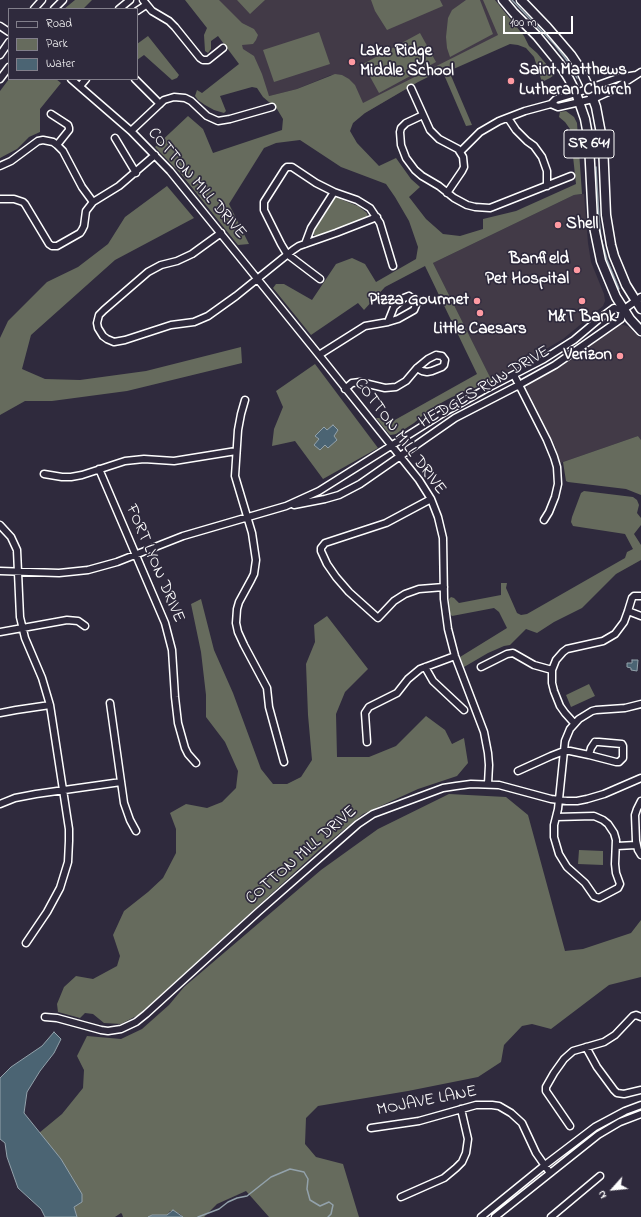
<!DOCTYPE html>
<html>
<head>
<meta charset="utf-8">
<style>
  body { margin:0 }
  #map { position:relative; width:641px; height:1217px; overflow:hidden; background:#2f2a3d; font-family:"Indie Flower",sans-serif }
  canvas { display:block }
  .legend { position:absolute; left:8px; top:8px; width:130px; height:72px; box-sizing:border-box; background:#2f2a3d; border:1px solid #827f8b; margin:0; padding:5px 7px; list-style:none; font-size:12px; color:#fff }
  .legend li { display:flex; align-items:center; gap:8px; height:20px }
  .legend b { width:20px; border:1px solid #827f8b }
  .north { position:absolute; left:593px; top:1169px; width:40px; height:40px; -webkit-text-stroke:3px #2f2a3d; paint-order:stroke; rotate:243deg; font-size:11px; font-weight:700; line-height:16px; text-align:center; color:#fff }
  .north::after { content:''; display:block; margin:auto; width:14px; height:18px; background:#fff; clip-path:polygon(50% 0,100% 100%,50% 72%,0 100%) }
  .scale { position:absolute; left:503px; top:16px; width:70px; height:18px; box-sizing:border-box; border:2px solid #fff; border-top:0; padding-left:5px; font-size:12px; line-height:14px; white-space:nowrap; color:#fff; -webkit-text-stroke:3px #2f2a3d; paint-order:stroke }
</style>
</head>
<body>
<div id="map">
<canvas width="641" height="1217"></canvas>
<ul class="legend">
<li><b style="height:5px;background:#2f2a3d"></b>Road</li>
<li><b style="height:11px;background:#666b5d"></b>Park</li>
<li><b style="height:11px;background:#4b6473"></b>Water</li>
</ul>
<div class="north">N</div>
<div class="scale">100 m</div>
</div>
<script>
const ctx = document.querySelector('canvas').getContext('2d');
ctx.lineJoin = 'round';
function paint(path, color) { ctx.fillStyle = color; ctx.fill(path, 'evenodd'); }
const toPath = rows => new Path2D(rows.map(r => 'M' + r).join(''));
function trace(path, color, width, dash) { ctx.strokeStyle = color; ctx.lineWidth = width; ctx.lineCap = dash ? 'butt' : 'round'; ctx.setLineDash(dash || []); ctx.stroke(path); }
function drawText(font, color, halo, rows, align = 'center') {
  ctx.font = font + ' "Indie Flower",sans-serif'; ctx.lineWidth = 3.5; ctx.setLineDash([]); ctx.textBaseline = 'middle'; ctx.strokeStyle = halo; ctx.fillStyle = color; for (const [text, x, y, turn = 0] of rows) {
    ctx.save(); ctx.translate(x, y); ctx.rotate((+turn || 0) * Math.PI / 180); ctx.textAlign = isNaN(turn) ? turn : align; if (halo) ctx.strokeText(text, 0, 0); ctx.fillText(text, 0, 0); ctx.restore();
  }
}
const built = toPath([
  [201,0,490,0,513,33,418,82,365,113,331,75,297,89,269,96],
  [584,194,588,243,591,262,604,294,605,301,603,306,563,339,492,381,433,263,574,195],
  [620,325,624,325,629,327,641,339,641,440,638,436,560,463,555,446,526,388,528,384,561,365,612,329]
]);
const green = toPath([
  [75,0,92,0,83,9,64,9],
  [185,0,219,0,242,23,254,29,258,35,256,40,253,44,242,45,243,49,254,56,262,74,269,96,297,89,335,74,342,75,349,79,355,85,363,103,498,35,483,0,495,0,524,36,529,46,537,53,547,65,554,75,550,78,542,82,534,57,526,48,518,45,510,44,449,71,472,125,466,126,442,70,418,82,365,113,353,123,350,131,357,143,379,166,396,158,411,179,420,187,409,197,426,219,443,234,460,236,483,229,483,219,516,211,576,184,570,129,565,122,559,117,560,112,566,111,574,117,577,123,582,194,574,195,433,263,492,381,452,397,430,409,414,423,397,434,390,435,376,418,384,418,393,421,477,374,425,266,385,287,364,310,358,303,311,335,273,288,276,284,284,284,312,300,336,264,352,258,365,264,376,282,416,259,418,247,409,221,395,197,386,184,341,167,300,140,276,143,264,148,229,204,249,244,238,245,181,174,155,147,188,116,203,129,213,153,282,130,283,119,277,109,263,97,257,88,252,87,220,96,226,111,224,113,214,110,205,105,198,100,195,96,197,90,202,93,239,64,218,36,211,41,211,49,208,53,205,51,204,35,207,28],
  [237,0,265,0,250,14],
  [371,0,440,0,443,6,387,30,375,11],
  [466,0,480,0,493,34,450,57,447,48,446,37,448,18,452,10],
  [319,32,330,64,274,82,263,50],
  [420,33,436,62,379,93,363,64],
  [148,36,179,75,177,78,172,80,144,55,137,60,137,44],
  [9,79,56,79,61,83,40,109,40,132,29,137,17,149,0,158,0,91],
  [167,186,194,218,115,260,31,335,22,369,45,379,80,380,146,371,241,347,242,363,127,391,52,401,25,401,0,415,0,338,8,321,47,282,78,267,108,244,125,217],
  [335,197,358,206,367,213,368,217,318,236,314,235,313,233],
  [315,364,378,448,323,479,295,441,272,446,274,429,283,407,276,391],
  [638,436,641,440,641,495,626,489,568,482,566,481,563,462],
  [584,491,633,497,637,500,639,505,637,513,641,518,641,525,634,534,641,545,641,560,616,574,582,608,554,622,537,633,526,629,510,645,504,646,488,653,464,667,460,657,507,628,499,612,494,608,452,616,450,614,449,599,451,597,454,598,459,603,501,595,501,583,507,583,506,588,517,613,521,615,527,614,625,558,627,552,633,549,625,534,573,526,571,522,572,517,581,493],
  [201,599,214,650,233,693,261,769,273,784,287,784,301,777,312,760,308,715,306,664,315,642,314,625,327,616,368,669,345,692,336,714,337,757,369,757,396,746,426,716,445,730,452,744,464,738,468,763,457,776,418,789,363,814,319,850,140,1014,121,1024,104,1023,93,1014,85,1013,80,1018,58,1012,57,1004,64,987,76,976,93,979,117,966,120,956,113,935,124,911,148,892,163,878,176,853,176,829,170,813,186,804,207,808,222,802,236,788,238,771,225,742,206,717,206,695,201,652,191,604],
  [589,684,595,696,571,707,566,695],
  [449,794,506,797,528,815,565,951,583,949,631,933,641,920,641,977,609,985,551,1029,532,1024,522,1026,504,1045,501,1062,478,1077,408,1091,318,1106,306,1118,305,1144,316,1157,343,1164,359,1217,269,1217,246,1191,217,1204,204,1217,183,1217,180,1214,173,1211,170,1211,167,1215,152,1215,148,1217,123,1217,122,1214,121,1213,115,1217,77,1217,61,1159,39,1133,62,1114,83,1088,84,1070,77,1056,87,1036,121,1039,142,1029,169,1005,184,987,321,870,378,829],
  [579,850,603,851,603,865,578,864]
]);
const water = toPath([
  [333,425,338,430,334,436,337,440,328,448,325,445,320,450,314,445,319,439,315,436,324,427,327,430,333,425],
  [632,660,638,660,637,671,631,670,631,668,627,667,627,663,632,663,632,660],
  [54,1032,61,1039,54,1053,40,1071,27,1092,24,1113,61,1159,82,1194,82,1202,74,1207,77,1217,45,1217,41,1209,18,1188,7,1157,5,1143,0,1139,0,1078,11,1067,42,1046,54,1032],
  [173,1210,183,1217,148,1217,152,1215,167,1215,173,1210]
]);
const stream = toPath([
  [512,0,555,45,569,63,577,78],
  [596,167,599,219,601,238,607,260,619,289],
  [639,322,641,324],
  [198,1217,219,1209,228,1202,237,1198,247,1196,271,1177,290,1169,304,1172,308,1179,307,1189,310,1200,320,1206,329,1202,333,1205,331,1214,328,1217]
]);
const minor = toPath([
  [143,0,152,11,169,21,175,27,200,58,203,60,208,60,223,48],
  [34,9,42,0],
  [54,9,63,0],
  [119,9,130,0],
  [137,11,146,5],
  [0,26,9,32],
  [0,55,9,42],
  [0,79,9,67],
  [71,79,131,131,170,171,319,355,419,480,431,499,438,517,443,538,444,599,448,629,455,656,484,732,488,753,489,765,488,784],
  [135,79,160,104],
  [80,86,86,79],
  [411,88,430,130,439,139,458,149,463,157,464,167,462,171,447,193],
  [551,104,558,107,593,99,613,90,641,72],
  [51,114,68,125,69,128,69,130,57,145],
  [423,115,406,123,401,128,400,132,401,145,406,158,415,170,422,176,439,186,454,198,467,205,475,207,490,208,571,176],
  [508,118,516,130,527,141,534,146,542,157,547,171,547,186],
  [131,131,164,100,174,97,185,98,191,101,207,116,218,121,230,119,272,107],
  [115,138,136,173],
  [461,151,480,132,499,121,525,111,551,104,556,99,576,93,618,78,636,75],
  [0,166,11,161,38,141,43,140,53,142,57,145,63,151,82,187,93,202],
  [0,199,14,199,23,202,25,204,49,244,52,246,57,246,80,233,82,230,84,226,86,211,93,202,119,186,155,155],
  [221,233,192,254,177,261,161,265,148,272,104,310,99,315,97,323,98,328,103,336,107,339,114,342,125,340,171,325,194,322,208,316,236,296,293,250,299,246,336,233,377,217],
  [305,244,311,228,334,192],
  [320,279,287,254,281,244,264,210,264,202,285,169,287,167,292,167,316,183,334,192,357,200,370,208,380,223,393,266],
  [409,296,414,299,416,303,416,305,414,310,398,319,388,322,394,307,404,298,409,296],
  [319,355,365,326,388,322],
  [436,355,442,356,445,360,444,365,442,367,432,371,427,372,422,371,417,368,428,359,436,355],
  [514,375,547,440,554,457,557,467,558,484,555,497,549,512,544,520],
  [345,389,352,383,360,382,385,388,396,387,406,381,417,368],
  [245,400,241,414,238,430,235,476,252,533,256,560,254,574,251,580,239,602,237,609,236,623,238,632,244,645,267,688,269,707,284,762],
  [99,469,165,623,172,650,175,697,178,723,185,748,188,754,196,763],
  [44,474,62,477,71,477,82,475,125,461,144,459,174,461,236,451],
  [431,499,386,523,325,543,321,548,321,551,327,564,336,577,349,592,378,618,394,601,405,594,419,589,444,587],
  [294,505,325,499,339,495,360,484,455,418,519,385,555,365,621,319,623,310,641,297],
  [0,525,11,537,17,550,20,617,25,638,42,678,50,705,69,829,69,841,68,862,60,888,47,912,26,943],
  [0,571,59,573,88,570,117,562,183,536,286,506,319,491,445,412,484,390,544,359,574,340,599,319,614,308,623,310],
  [628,611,641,616],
  [0,632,67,620,78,621,85,626],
  [425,667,433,681,464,710],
  [481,667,507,654,513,653,534,665,552,670],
  [110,703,124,803,130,820,136,831],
  [0,713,16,710,50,705],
  [574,723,565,713,560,706,554,691,552,683,552,670,556,660,563,652,567,649,603,641,615,634,624,622,628,611,632,598,634,596,641,596],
  [367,742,365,713,369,707,397,693,408,679,420,669,455,656],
  [595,742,599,742,622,744,623,746,623,758,619,762,616,762,589,755,591,748,595,742],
  [518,771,551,756,564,751,570,751,589,755],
  [641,801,637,809,635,815,636,841,638,850,641,855],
  [0,804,15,798,36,794,121,782],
  [556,817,594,816,603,820,608,824,614,833,616,840,615,864,616,873,620,884,618,888,599,898,594,896,585,883,567,867,559,854,554,837,554,825,558,809,565,741,570,729,579,719,592,711,596,710,625,708,641,704],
  [617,846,636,845],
  [45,1017,57,1018,101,1030,108,1031,121,1029,136,1022,146,1014,258,912,358,824,373,814,443,788,456,786,471,784,499,785,551,799,567,801,577,801,587,799,604,794,641,778],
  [586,1047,597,1067,614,1090,617,1093,624,1094,641,1090],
  [570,1126,546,1091,546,1087,554,1073,564,1059,573,1051,604,1042,615,1035,633,1016,636,1015,641,1017],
  [371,1128,419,1121,476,1105,492,1105,499,1106,511,1113,522,1123,536,1153,550,1173],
  [401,1197,444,1178,456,1168,462,1162,466,1153,468,1139,461,1109],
  [481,1217,545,1165,595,1127,625,1111,641,1105],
  [495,1217,598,1135,620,1122,641,1114],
  [551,1217,600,1176]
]);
const major = toPath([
  [503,0,514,13,537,36,559,63,569,79,576,93,585,119,587,130,589,144,593,222,601,261,616,297,630,319,641,331],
  [521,0,547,27,571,55,579,67,589,88,596,107,603,144,606,215,611,245,614,256,626,285,641,309]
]);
const markers = [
  [352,62,4,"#ff9aa2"],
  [511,81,4,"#ff9aa2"],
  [558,225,4,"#ff9aa2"],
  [577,270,4,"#ff9aa2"],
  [477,301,4,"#ff9aa2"],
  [582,301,4,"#ff9aa2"],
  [480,313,4,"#ff9aa2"],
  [620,356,4,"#ff9aa2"]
];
const shields = [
  [589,144,50]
];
const shieldNames = [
  ["SR 641",589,144]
];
const poiNames = [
  ["Lake Ridge",360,52],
  ["Middle School",360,72],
  ["Saint Matthews",519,71],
  ["Lutheran Church",519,91],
  ["Shell",566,225],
  ["Banfield",569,260,"right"],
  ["Pet Hospital",569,280,"right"],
  ["Pizza Gourmet",469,301,"right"],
  ["M&T Bank",582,318,"center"],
  ["Little Caesars",480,330,"center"],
  ["Verizon",612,356,"right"]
];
const streetNames = [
  ["COTTON MILL DRIVE",196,184,49],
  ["HEDGES RUN DRIVE",485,388,-30],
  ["COTTON MILL DRIVE",399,437,53],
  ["FORT LYON DRIVE",154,564,67],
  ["COTTON MILL DRIVE",302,856,-41],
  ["MOJAVE LANE",427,1102,-11]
];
paint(built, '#423a47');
paint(green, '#666b5d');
paint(water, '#4b6473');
trace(water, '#93a2ab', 1);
trace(stream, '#93a2ab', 1.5);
trace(minor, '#fff', 9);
trace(major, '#fff', 11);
trace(minor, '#2f2a3d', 6);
trace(major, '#2f2a3d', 8);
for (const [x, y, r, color] of markers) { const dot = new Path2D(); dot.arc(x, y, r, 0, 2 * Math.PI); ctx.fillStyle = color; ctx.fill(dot); trace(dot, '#2f2a3d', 1.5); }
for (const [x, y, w] of shields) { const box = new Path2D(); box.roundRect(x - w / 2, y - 14, w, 28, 3); ctx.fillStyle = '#2f2a3d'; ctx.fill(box); trace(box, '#fff', 1); }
drawText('bold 16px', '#fff', null, shieldNames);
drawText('bold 17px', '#fff', '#2f2a3d', poiNames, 'left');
drawText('17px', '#fff', '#2f2a3d', streetNames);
</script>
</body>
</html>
